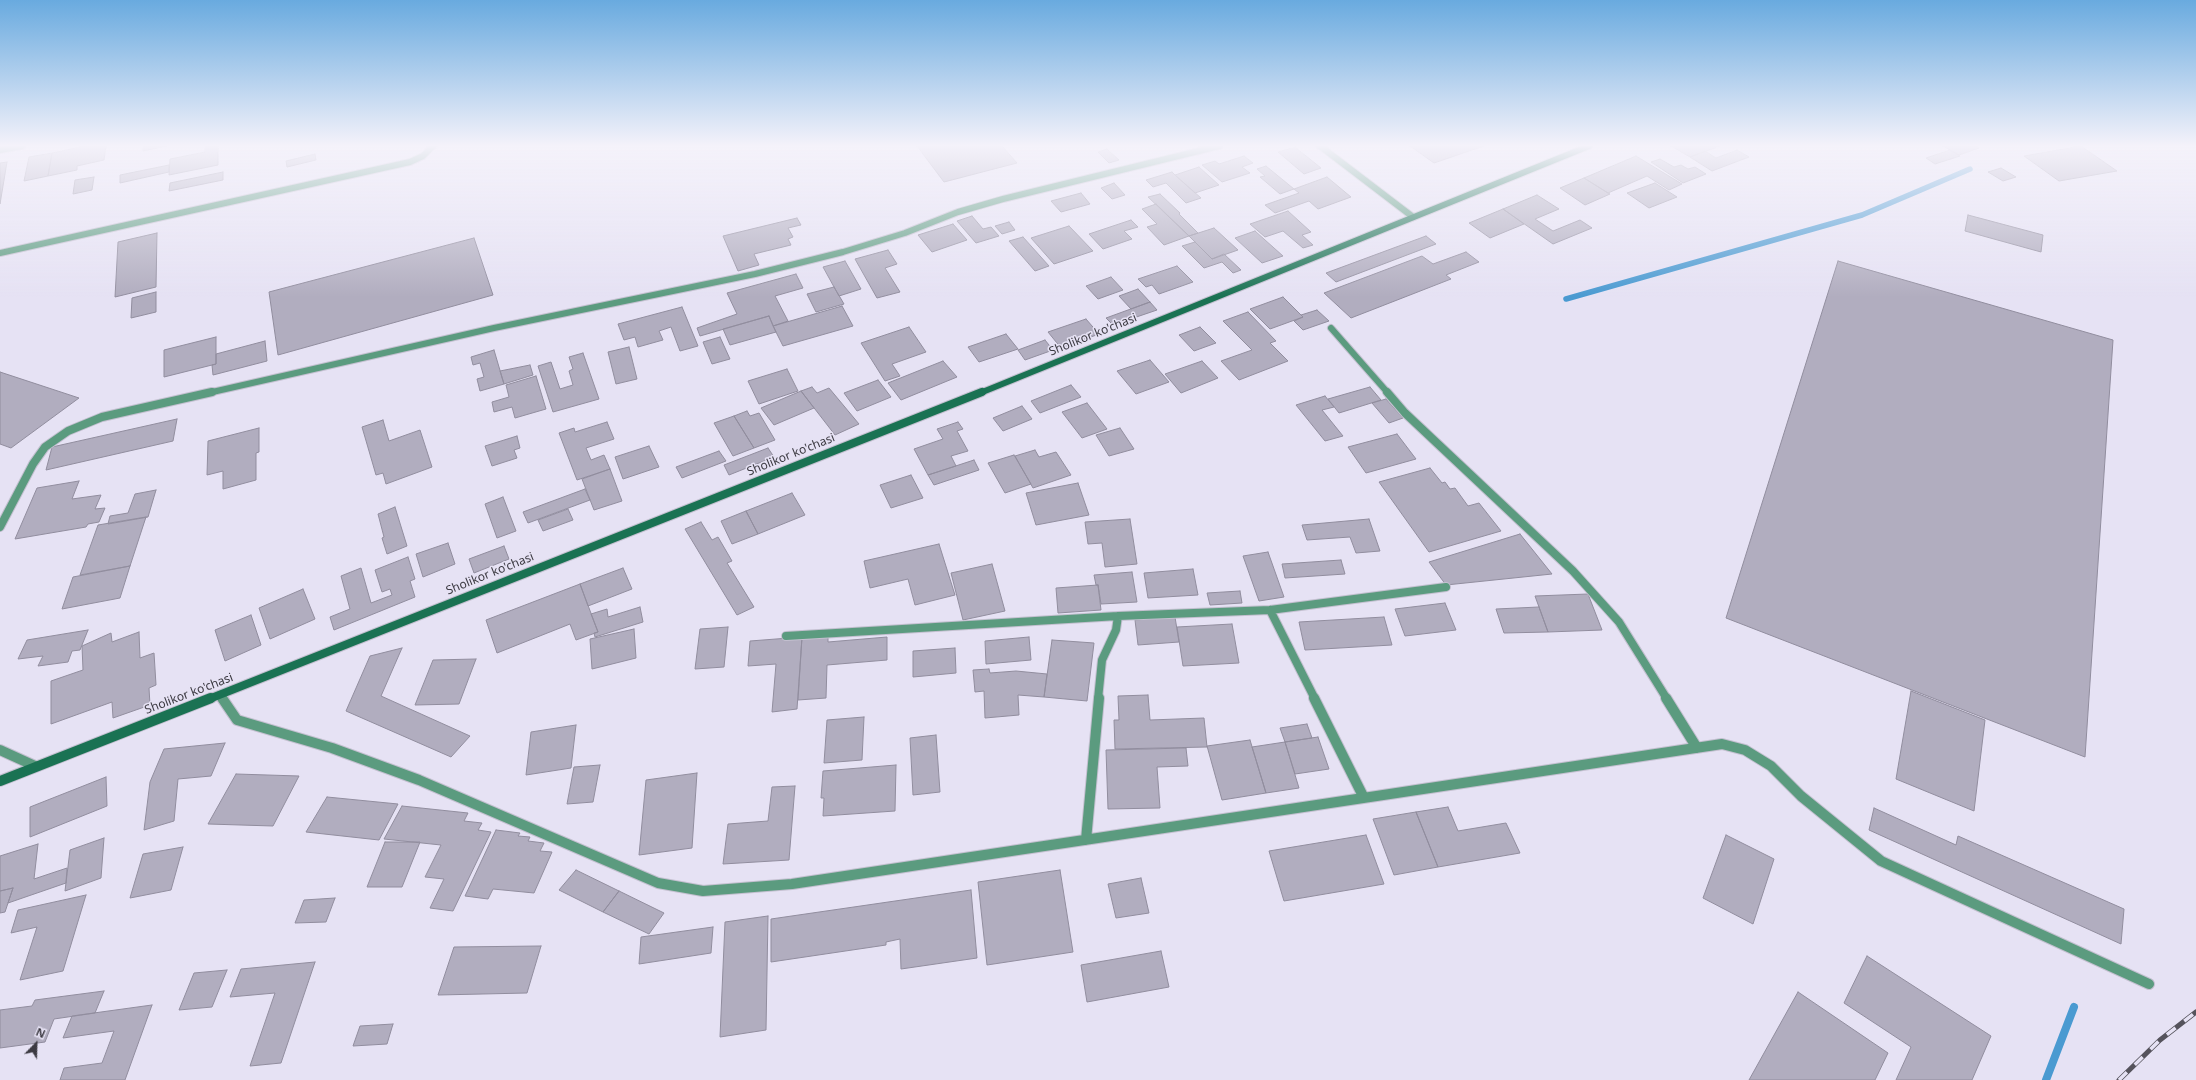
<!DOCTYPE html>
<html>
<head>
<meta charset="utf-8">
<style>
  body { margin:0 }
  #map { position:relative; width:2196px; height:1080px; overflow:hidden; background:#e6e2f4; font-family:"Noto Sans",sans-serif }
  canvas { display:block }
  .north { position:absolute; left:16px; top:1024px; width:40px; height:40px; -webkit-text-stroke:3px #e6e2f4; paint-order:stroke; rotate:23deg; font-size:11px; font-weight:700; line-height:16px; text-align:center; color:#3c3a42 }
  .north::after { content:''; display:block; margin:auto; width:14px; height:18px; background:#3c3a42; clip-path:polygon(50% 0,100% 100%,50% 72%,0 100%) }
</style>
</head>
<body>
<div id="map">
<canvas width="2196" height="1080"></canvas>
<div class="north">N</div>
</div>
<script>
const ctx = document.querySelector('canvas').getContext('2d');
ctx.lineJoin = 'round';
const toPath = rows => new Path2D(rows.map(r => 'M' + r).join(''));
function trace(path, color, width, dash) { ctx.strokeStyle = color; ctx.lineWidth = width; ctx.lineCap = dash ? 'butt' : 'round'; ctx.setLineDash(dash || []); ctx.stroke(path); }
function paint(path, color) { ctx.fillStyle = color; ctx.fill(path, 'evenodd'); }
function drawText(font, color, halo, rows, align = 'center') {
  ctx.font = font + ' "Noto Sans",sans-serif'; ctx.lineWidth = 3; ctx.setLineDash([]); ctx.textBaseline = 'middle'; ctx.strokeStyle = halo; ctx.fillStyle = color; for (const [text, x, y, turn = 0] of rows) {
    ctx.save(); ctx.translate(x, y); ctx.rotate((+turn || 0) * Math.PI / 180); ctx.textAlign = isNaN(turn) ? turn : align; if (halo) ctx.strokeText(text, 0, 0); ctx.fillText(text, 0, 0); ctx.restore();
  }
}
const streamFar1 = toPath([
  [1566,299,1862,215,1970,169]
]);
const stream = toPath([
  [2046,1080,2074,1007]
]);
const building = toPath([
  [86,146,106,146,104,160,77,166,77,170,48,176,52,153,86,146],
  [143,146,167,146,143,151,143,146],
  [205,146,218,146,218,165,169,175,170,159,205,152,205,146],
  [917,146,1002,146,1017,163,944,182,917,146],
  [1410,146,1484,146,1434,163,1410,146],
  [1671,146,1720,146,1690,157,1671,146],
  [1943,146,1975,146,1979,148,1959,155,1943,146],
  [2081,146,2117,171,2059,181,2024,156,2081,146],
  [1295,147,1321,168,1304,174,1278,152,1295,147],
  [1107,149,1119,160,1109,163,1098,152,1107,149],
  [1737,150,1749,157,1712,171,1690,157,1705,151,1716,158,1737,150],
  [1950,150,1960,156,1935,164,1926,158,1950,150],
  [52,153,48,176,24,181,29,157,52,153],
  [315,154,316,160,287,167,286,161,315,154],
  [1244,156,1253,163,1242,167,1250,173,1222,182,1202,165,1215,161,1219,164,1244,156],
  [1636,156,1682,184,1669,190,1647,176,1608,193,1584,178,1636,156],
  [1660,159,1674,167,1681,165,1688,169,1695,167,1706,174,1683,183,1651,162,1660,159],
  [7,162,0,204,0,163,7,162],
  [169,165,169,172,120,183,120,175,169,165],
  [1266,166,1294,189,1280,194,1260,177,1265,176,1257,169,1266,166],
  [1199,167,1219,185,1195,193,1175,175,1199,167],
  [2001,168,2016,177,2003,181,1988,172,2001,168],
  [223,172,223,180,169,191,170,183,223,172],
  [1172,172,1175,175,1201,198,1186,203,1166,183,1153,187,1146,180,1172,172],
  [94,177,92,190,73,194,75,180,94,177],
  [1327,177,1351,197,1318,209,1309,201,1275,213,1265,205,1299,193,1294,189,1327,177],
  [1584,178,1608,193,1610,194,1585,205,1560,188,1584,178],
  [1114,183,1125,195,1112,199,1101,188,1114,183],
  [1655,183,1677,197,1649,208,1627,193,1655,183],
  [1081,193,1090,204,1061,212,1051,201,1081,193],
  [1160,194,1180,213,1179,214,1198,233,1189,236,1148,197,1160,194],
  [1537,195,1559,209,1535,219,1553,231,1580,220,1592,228,1553,244,1503,209,1537,195],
  [1156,204,1189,236,1164,245,1147,227,1157,224,1142,209,1156,204],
  [1503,209,1524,224,1490,238,1469,223,1503,209],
  [1288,211,1311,232,1302,235,1313,245,1303,248,1283,231,1265,237,1250,224,1288,211],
  [1968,215,2043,235,2041,252,1965,231,1968,215],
  [972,216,983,229,991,227,999,236,976,243,957,221,972,216],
  [797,218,801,225,788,228,793,237,788,239,791,245,754,254,759,265,738,271,723,236,797,218],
  [1131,220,1138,227,1124,231,1132,239,1103,249,1089,234,1131,220],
  [1009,222,1015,230,1002,234,995,226,1009,222],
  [953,224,967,240,932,252,918,235,953,224],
  [1069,226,1093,251,1054,264,1031,238,1069,226],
  [1214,228,1238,250,1212,259,1189,236,1214,228],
  [1255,231,1283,256,1262,263,1235,238,1255,231],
  [157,233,156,287,115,297,118,242,157,233],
  [1426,236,1436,244,1336,282,1326,273,1426,236],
  [1023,237,1049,266,1035,271,1009,241,1023,237],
  [474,238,493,295,278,355,269,292,474,238],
  [1195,242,1212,259,1224,254,1241,270,1233,273,1222,262,1204,268,1182,246,1195,242],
  [888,250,897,264,885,268,900,292,877,298,855,259,888,250],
  [1466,252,1479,262,1446,275,1451,279,1351,318,1324,293,1422,256,1433,264,1466,252],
  [845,261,861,289,839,296,823,267,845,261],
  [1838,261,2113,340,2085,757,1726,618,1838,261],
  [1177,266,1193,282,1159,294,1152,285,1146,287,1138,279,1177,266],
  [796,274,803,288,775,296,788,321,773,326,769,316,700,336,697,328,737,314,727,293,796,274],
  [1111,277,1123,290,1098,299,1086,286,1111,277],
  [834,287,844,304,816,312,807,294,834,287],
  [1138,289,1150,302,1131,309,1119,296,1138,289],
  [156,292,156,312,131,318,132,298,156,292],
  [1283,297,1303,317,1270,329,1250,309,1283,297],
  [1150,302,1157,310,1113,325,1106,318,1150,302],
  [842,306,853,326,783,346,773,326,842,306],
  [682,307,698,346,680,351,671,327,659,331,663,340,638,347,635,337,624,340,618,324,682,307],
  [1317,310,1329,321,1303,330,1294,321,1303,317,1301,315,1317,310],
  [1248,312,1276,341,1270,343,1288,361,1239,380,1221,361,1252,350,1223,321,1248,312],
  [769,316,776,332,730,345,723,329,769,316],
  [1086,319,1099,334,1061,348,1048,332,1086,319],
  [909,327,926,352,892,364,900,376,885,381,861,343,909,327],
  [1200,327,1216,343,1194,351,1179,335,1200,327],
  [1006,334,1018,349,979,362,968,347,1006,334],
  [216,337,216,364,164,377,164,350,216,337],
  [720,337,730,359,712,364,703,342,720,337],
  [1045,340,1053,350,1025,360,1018,350,1045,340],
  [265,341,267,361,213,375,212,365,216,364,216,354,265,341],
  [629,347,637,379,616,384,608,352,629,347],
  [494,350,504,384,480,391,477,379,484,377,480,363,473,365,471,357,494,350],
  [583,353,599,399,553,412,538,366,551,362,560,389,573,385,569,371,573,369,569,357,583,353],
  [1150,360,1169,382,1136,394,1117,371,1150,360],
  [943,361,957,377,901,400,888,383,943,361],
  [1202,361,1218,378,1181,393,1165,374,1202,361],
  [530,365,533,375,504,384,500,371,530,365],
  [787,369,798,391,759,404,748,381,787,369],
  [0,372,79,398,11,448,0,444,0,372],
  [536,376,546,409,515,418,512,407,494,412,492,402,509,397,506,385,536,376],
  [878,380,891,397,857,411,844,393,878,380],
  [1071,385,1081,397,1040,413,1031,401,1071,385],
  [812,387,817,393,829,388,859,424,835,435,801,391,812,387],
  [1370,387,1381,400,1339,413,1328,399,1370,387],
  [801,391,814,408,774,425,761,408,801,391],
  [1325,396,1334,407,1322,410,1343,436,1325,441,1296,405,1325,396],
  [1386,399,1403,418,1389,423,1372,403,1386,399],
  [1087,403,1107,429,1082,438,1062,412,1087,403],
  [1022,406,1032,419,1003,431,993,418,1022,406],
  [747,411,750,416,759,413,775,440,754,448,734,416,747,411],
  [734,416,754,448,733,456,714,423,734,416],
  [177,419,173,441,46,470,52,447,177,419],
  [383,420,389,441,420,430,432,467,386,484,383,473,376,475,362,427,383,420],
  [607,422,614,439,586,448,591,460,604,455,610,469,577,480,559,433,574,428,575,432,607,422],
  [958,422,963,429,957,431,968,451,951,456,956,466,928,475,914,449,943,439,937,429,958,422],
  [259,428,259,452,256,453,256,480,223,489,223,471,207,475,208,441,259,428],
  [1120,428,1134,449,1109,456,1096,435,1120,428],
  [1397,434,1416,459,1366,473,1348,447,1397,434],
  [517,436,520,448,514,450,517,458,492,466,485,446,517,436],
  [649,446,659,467,623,479,615,457,649,446],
  [768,448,774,457,729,475,724,465,768,448],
  [1035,450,1039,457,1056,452,1071,475,1033,488,1015,456,1035,450],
  [719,451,726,461,682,478,676,467,719,451],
  [1014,455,1031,484,1005,493,988,463,1014,455],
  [974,460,979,470,934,485,928,475,974,460],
  [1430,468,1442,483,1445,482,1450,489,1455,488,1468,506,1479,503,1501,531,1429,552,1379,482,1430,468],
  [610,469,622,501,594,510,582,479,610,469],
  [911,475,923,498,891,508,880,485,911,475],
  [79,481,72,499,101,495,95,509,105,508,99,522,88,524,86,527,15,539,37,488,79,481],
  [1078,483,1089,515,1036,525,1026,493,1078,483],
  [585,489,590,500,528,523,523,512,585,489],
  [156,490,148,517,108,524,110,516,128,513,135,494,156,490],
  [792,493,805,515,758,534,746,511,792,493],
  [503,497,516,531,497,538,485,504,503,497],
  [395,507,407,546,387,554,382,538,384,537,378,514,395,507],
  [568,509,573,520,543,531,538,520,568,509],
  [746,511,758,534,732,544,721,521,746,511],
  [146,517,130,566,80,575,98,525,146,517],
  [1130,519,1137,564,1105,567,1102,543,1088,544,1085,522,1130,519],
  [1369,519,1380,551,1356,553,1350,537,1307,540,1302,525,1369,519],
  [701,522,712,540,718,537,732,561,727,563,754,607,737,615,685,529,701,522],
  [1520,534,1552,574,1446,585,1429,562,1520,534],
  [448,543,455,564,423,577,416,554,448,543],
  [939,544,955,595,915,605,908,579,870,588,864,561,939,544],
  [504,546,509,559,474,573,469,559,504,546],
  [1268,552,1284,597,1259,601,1243,556,1268,552],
  [408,557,415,579,410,581,415,597,334,630,330,617,350,609,341,576,361,568,371,603,392,595,390,589,382,592,375,570,408,557],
  [1341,560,1345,574,1285,578,1282,564,1341,560],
  [992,564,1005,611,963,620,951,573,992,564],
  [130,566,120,598,62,609,73,577,130,566],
  [623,568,632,589,588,606,580,584,623,568],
  [1193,569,1198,595,1148,598,1144,573,1193,569],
  [1132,572,1137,602,1101,604,1098,585,1096,585,1094,575,1132,572],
  [580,584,598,632,576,640,570,624,497,653,486,620,580,584],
  [1098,585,1101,610,1058,613,1056,588,1098,585],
  [303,589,315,619,270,639,259,608,303,589],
  [1240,591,1242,603,1210,605,1207,593,1240,591],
  [1588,594,1602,630,1548,632,1535,596,1588,594],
  [1445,603,1456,630,1405,636,1395,609,1445,603],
  [640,607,643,622,595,637,594,633,598,632,591,614,607,609,608,617,640,607],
  [1539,607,1548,632,1504,633,1496,609,1539,607],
  [251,615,261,645,225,661,215,630,251,615],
  [1175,617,1179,642,1138,645,1135,620,1175,617],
  [1384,617,1392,645,1305,650,1299,622,1384,617],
  [1232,624,1239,663,1183,666,1177,627,1232,624],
  [728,627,724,667,695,669,700,629,728,627],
  [634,629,636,658,592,669,590,639,634,629],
  [88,630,80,650,72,651,68,662,38,666,43,656,18,659,27,640,88,630],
  [139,632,140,658,154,653,156,685,149,688,150,705,113,718,112,702,51,724,51,681,83,670,82,646,111,633,112,642,139,632],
  [828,635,828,642,887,637,887,660,827,665,826,698,798,700,802,637,828,635],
  [802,637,797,709,772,712,776,664,748,666,750,641,802,637],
  [1029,637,1031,660,986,664,985,641,1029,637],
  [1052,640,1094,643,1087,701,1044,697,1052,640],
  [402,648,381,696,470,736,451,757,346,711,370,656,402,648],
  [955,648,956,673,913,677,913,651,955,648],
  [476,659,459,704,415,705,433,660,476,659],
  [989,669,990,673,1016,671,1047,674,1044,697,1018,695,1019,715,985,718,984,691,975,692,973,670,989,669],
  [1911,691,1985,720,1974,811,1896,779,1911,691],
  [1148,695,1150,720,1204,718,1207,747,1115,749,1114,720,1119,720,1118,696,1148,695],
  [864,717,862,760,824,763,827,720,864,717],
  [1307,724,1312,738,1285,742,1280,728,1307,724],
  [576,725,571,768,526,775,531,732,576,725],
  [936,735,940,792,913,795,910,738,936,735],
  [1318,737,1329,769,1295,774,1285,742,1318,737],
  [1250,740,1266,793,1222,800,1207,746,1250,740],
  [1285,742,1299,788,1266,793,1252,747,1285,742],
  [225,743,211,776,178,779,174,821,144,830,150,782,164,749,225,743],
  [1186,748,1188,766,1157,767,1160,808,1108,809,1106,750,1186,748],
  [600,765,593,802,567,804,574,767,600,765],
  [896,765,895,811,823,816,824,798,821,798,823,771,896,765],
  [697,773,692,848,639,855,646,780,697,773],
  [236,774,299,776,273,826,208,824,236,774],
  [106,777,107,806,30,837,30,807,106,777],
  [795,786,789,860,723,864,728,824,768,821,772,787,795,786],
  [327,797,398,804,379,840,306,832,327,797],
  [402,806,468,813,464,821,482,823,478,830,491,832,453,911,430,908,444,879,425,877,441,845,384,839,402,806],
  [1448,807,1458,831,1506,823,1520,853,1438,867,1416,812,1448,807],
  [1874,808,1956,845,1958,836,2124,909,2121,944,1869,830,1874,808],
  [1416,812,1438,867,1394,875,1373,819,1416,812],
  [496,830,520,833,518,836,530,837,528,841,544,843,540,851,552,852,534,893,493,889,488,899,465,896,496,830],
  [1366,835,1384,884,1284,901,1269,851,1366,835],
  [1726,835,1774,859,1753,924,1703,898,1726,835],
  [104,838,101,878,65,891,70,850,104,838],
  [385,842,420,842,402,887,367,887,385,842],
  [38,844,34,879,67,868,66,883,8,903,13,888,0,891,0,856,38,844],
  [183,847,171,890,130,898,143,854,183,847],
  [576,870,619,891,603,912,559,890,576,870],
  [1060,870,1073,952,987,965,978,882,1060,870],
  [1141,878,1149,913,1116,918,1108,884,1141,878],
  [13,888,5,912,0,913,0,891,13,888],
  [971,890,977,958,901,969,900,939,886,942,886,945,771,962,771,919,971,890],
  [619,891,664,913,649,934,603,912,619,891],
  [86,895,63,971,20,980,37,927,11,933,18,910,86,895],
  [335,898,326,922,295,923,304,900,335,898],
  [768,916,766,1030,720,1037,725,922,768,916],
  [713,927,711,953,639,964,641,937,713,927],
  [541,946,527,993,438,995,454,947,541,946],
  [1161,951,1169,987,1087,1002,1081,965,1161,951],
  [1867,956,1991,1036,1972,1080,1896,1080,1911,1047,1844,1003,1867,956],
  [315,962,281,1063,250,1066,275,993,230,997,241,969,315,962],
  [227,970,212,1007,179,1010,194,973,227,970],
  [104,991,95,1013,54,1019,45,1042,0,1048,0,1010,32,1006,35,1000,104,991],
  [1798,992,1888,1053,1875,1080,1749,1080,1798,992],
  [152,1005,125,1080,60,1080,64,1068,102,1063,114,1031,63,1038,72,1016,152,1005],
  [393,1024,387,1044,353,1046,360,1026,393,1024]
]);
const streetFar2 = toPath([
  [1320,146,1413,217],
  [0,150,22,146],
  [0,253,410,162,423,156,433,146],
  [1331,328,1388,393],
  [208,393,494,328,755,274,843,252,905,233,958,212,1003,199,1219,146]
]);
const streetFar1 = toPath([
  [1387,392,1405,413,1573,571,1619,622,1667,699],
  [0,527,33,464,45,447,68,431,102,417,212,392],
  [1270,610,1315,699],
  [786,636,1118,616,1270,610,1446,587],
  [220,695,223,699],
  [1098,699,1102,660,1116,630,1118,616]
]);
const street = toPath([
  [222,698,237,720,332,748,419,780,658,883,703,891,792,884,1722,744,1745,750,1771,766,1801,796,1881,861,2149,984],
  [1314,698,1364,798],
  [1666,698,1697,748],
  [0,750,35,766],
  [1086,840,1099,698]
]);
const secondaryFar2 = toPath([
  [980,393,1589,146]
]);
const secondaryFar1 = toPath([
  [209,699,982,392]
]);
const secondary = toPath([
  [0,781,211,698]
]);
const rail = toPath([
  [2119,1080,2160,1040,2196,1012]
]);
const streetNames = [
  ["Sholikor ko'chasi",1093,335,-22],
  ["Sholikor ko'chasi",791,455,-22],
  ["Sholikor ko'chasi",490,574,-22],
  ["Sholikor ko'chasi",189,694,-21]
];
trace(streamFar1, '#4a9ad1', 5.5);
trace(stream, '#4a9ad1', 8);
paint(building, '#b1adbf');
trace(building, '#918d9e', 1);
trace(streetFar2, '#c4c0d0', 8);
trace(streetFar1, '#c4c0d0', 10);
trace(street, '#c4c0d0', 12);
trace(secondaryFar2, '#c4c0d0', 8);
trace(secondaryFar1, '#c4c0d0', 10);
trace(secondary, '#c4c0d0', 12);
trace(streetFar2, '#5b9b7f', 6);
trace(streetFar1, '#5b9b7f', 8);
trace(street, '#5b9b7f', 10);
trace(secondaryFar2, '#1a7253', 6);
trace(secondaryFar1, '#1a7253', 8);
trace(secondary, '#1a7253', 10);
trace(rail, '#55535c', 5);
trace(rail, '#e6e2f4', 3.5, [11]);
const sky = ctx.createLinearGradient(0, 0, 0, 297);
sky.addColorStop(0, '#69aadf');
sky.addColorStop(0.49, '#f4f2fa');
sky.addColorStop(1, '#f4f2fa00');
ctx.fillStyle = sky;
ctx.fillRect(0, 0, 2196, 297);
drawText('12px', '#3c3a42', '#e6e2f4', streetNames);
</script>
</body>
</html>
